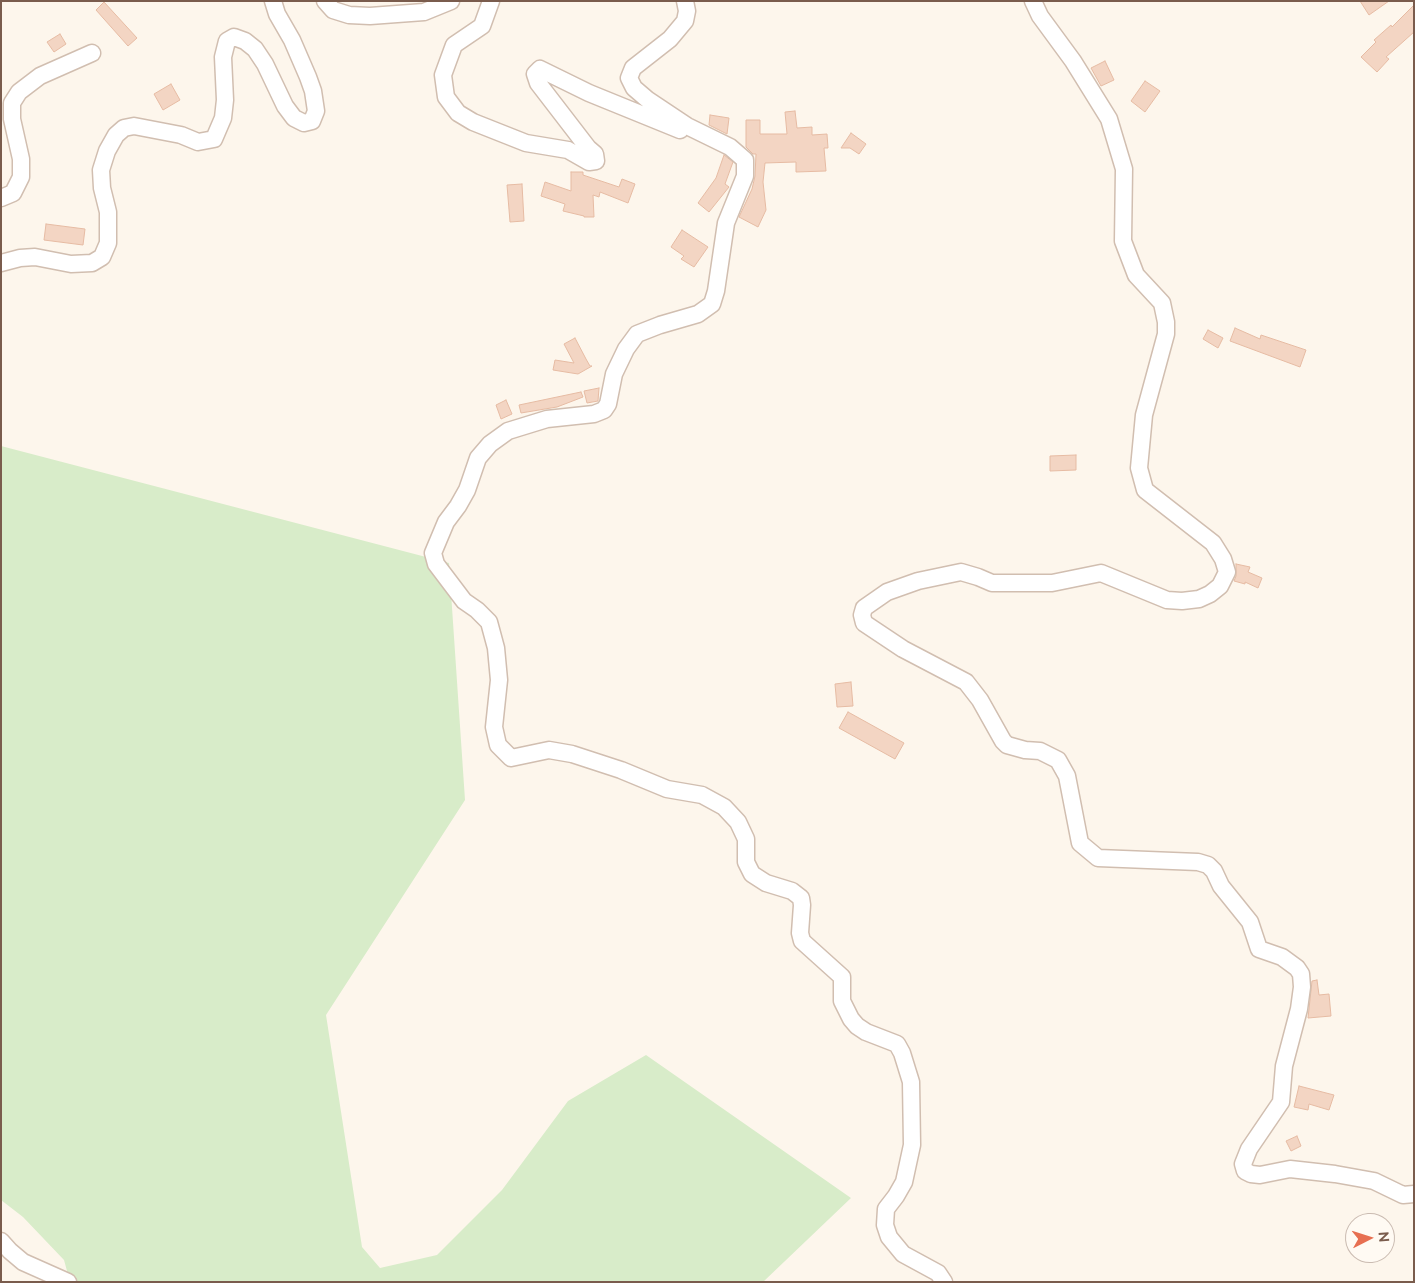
<!DOCTYPE html>
<html>
<head>
<meta charset="utf-8">
<style>
  body { margin:0 }
  #map { position:relative; width:1415px; height:1283px; overflow:hidden; background:#fdf6ec; font-family:Raleway,sans-serif }
  canvas { display:block }
  .frame { position:absolute; inset:0; border:2px solid #7a5c4d; pointer-events:none }
  .north { position:absolute; left:1345px; top:1213px; width:50px; height:50px; box-sizing:border-box; background:#fffaf3; border:1px solid #cabbb1; border-radius:50%; rotate:85deg; font-size:14px; font-weight:700; line-height:20px; text-align:center; color:#7a5c4d }
  .north::after { content:''; display:block; margin:auto; width:18px; height:22px; background:#e76f51; clip-path:polygon(50% 0,100% 100%,50% 72%,0 100%) }
</style>
</head>
<body>
<div id="map">
<canvas width="1415" height="1283"></canvas>
<div class="frame"></div>
<div class="north">N</div>
</div>
<script>
const ctx = document.querySelector('canvas').getContext('2d');
ctx.lineJoin = 'round';
function paint(path, color) { ctx.fillStyle = color; ctx.fill(path, 'evenodd'); }
const toPath = rows => new Path2D(rows.map(r => 'M' + r).join(''));
function trace(path, color, width, dash) { ctx.strokeStyle = color; ctx.lineWidth = width; ctx.lineCap = dash ? 'butt' : 'round'; ctx.setLineDash(dash || []); ctx.stroke(path); }
const green = toPath([
  [1,446,449,563,465,800,326,1015,362,1247,380,1268,437,1255,502,1190,568,1101,646,1055,851,1198,763,1282,70,1282,64,1260,23,1217,1,1200]
]);
const building = toPath([
  [1360,1,1389,1,1369,15,1360,1],
  [104,2,137,38,128,46,96,10,104,2],
  [1414,5,1414,32,1386,57,1389,59,1377,72,1361,57,1376,42,1374,40,1391,25,1392,27,1414,5],
  [60,34,66,44,54,52,47,42,60,34],
  [1105,61,1114,80,1101,86,1091,68,1105,61],
  [1145,81,1160,91,1145,112,1131,101,1145,81],
  [171,84,180,100,163,110,154,94,171,84],
  [795,111,797,128,812,127,812,135,827,134,828,148,824,148,826,171,796,172,796,162,765,163,763,182,766,210,758,227,739,217,752,189,755,176,756,154,753,154,746,147,746,120,760,120,760,134,787,134,785,112,795,111],
  [710,115,729,118,727,134,709,125,710,115],
  [851,133,866,144,859,154,850,148,841,148,851,133],
  [724,155,733,162,725,184,729,187,709,212,698,203,716,178,724,155],
  [571,172,583,172,583,175,619,187,622,179,635,184,628,203,600,192,599,197,593,195,594,217,584,217,584,216,563,211,565,204,541,196,545,182,571,191,571,172],
  [522,184,524,221,510,222,507,185,522,184],
  [46,224,85,229,83,245,44,240,46,224],
  [682,230,708,247,694,267,681,259,684,256,671,247,682,230],
  [1235,328,1260,339,1261,335,1306,350,1300,367,1230,341,1235,328],
  [1208,330,1223,338,1218,348,1203,339,1208,330],
  [575,338,586,359,590,366,592,366,578,374,553,370,555,360,574,363,564,344,575,338],
  [599,388,598,401,587,403,584,391,599,388],
  [581,392,583,397,557,407,521,413,519,405,581,392],
  [506,400,512,414,501,419,496,405,506,400],
  [1076,455,1076,470,1050,471,1050,456,1076,455],
  [1236,564,1250,567,1248,572,1262,578,1258,588,1245,582,1245,584,1234,581,1236,576,1236,564],
  [851,682,853,706,837,707,835,684,851,682],
  [848,712,904,743,895,759,839,728,848,712],
  [1317,980,1319,995,1329,994,1331,1016,1308,1018,1312,981,1317,980],
  [1299,1086,1334,1095,1329,1110,1309,1104,1308,1110,1294,1107,1299,1086],
  [1297,1136,1301,1146,1291,1151,1286,1141,1297,1136]
]);
const street = toPath([
  [325,1,333,10,349,15,370,16,424,12,451,1],
  [491,1,482,26,454,45,443,75,446,97,458,113,473,122,526,143,568,150,589,162,596,161,595,154,588,148,538,83,535,74,540,69,589,93,680,130],
  [685,1,687,11,685,21,670,39,633,68,629,78,634,88,648,100,687,126,730,147,745,160,745,176,726,223,716,291,712,304,698,314,660,325,637,334,626,349,614,374,608,404,604,410,594,414,547,419,508,431,490,444,478,458,467,490,458,506,446,522,433,553,436,564,464,601,477,610,489,622,496,648,499,680,494,727,498,745,511,758,549,750,572,754,621,770,667,789,702,795,724,807,738,822,746,839,746,862,752,874,766,883,792,891,801,898,802,905,800,933,802,941,842,977,842,1001,851,1019,857,1026,866,1032,897,1044,902,1053,911,1082,912,1145,904,1182,896,1196,886,1209,885,1225,889,1237,903,1254,938,1273,944,1282],
  [1033,1,1040,16,1073,61,1109,119,1124,169,1123,241,1136,275,1162,303,1166,322,1166,334,1144,415,1139,468,1145,490,1213,543,1223,559,1227,572,1220,586,1210,594,1199,599,1182,601,1167,600,1101,573,1052,583,992,583,978,577,961,572,918,581,887,592,864,608,862,615,864,623,903,649,966,682,980,700,1003,741,1007,745,1025,750,1040,751,1058,760,1067,776,1080,843,1098,858,1198,862,1208,865,1214,871,1221,886,1250,922,1259,949,1282,957,1297,968,1301,974,1302,987,1299,1009,1284,1066,1281,1102,1249,1149,1243,1164,1245,1171,1251,1174,1260,1175,1290,1169,1335,1174,1374,1181,1403,1195,1414,1194],
  [1,198,13,193,21,177,21,159,12,119,12,103,19,92,40,76,92,53],
  [1,263,20,258,35,257,71,264,92,263,102,257,108,243,108,212,102,188,101,170,107,151,116,135,124,128,134,126,181,135,198,142,214,139,223,118,225,100,223,57,227,41,234,37,245,41,255,49,265,64,285,106,294,118,304,123,312,121,316,111,313,91,308,77,292,40,277,14,273,1],
  [1,1241,10,1251,23,1262,68,1282]
]);
paint(green, '#d8ecc9');
paint(building, '#f3d5c3');
trace(building, '#e6bba3', 1);
trace(street, '#d1beb0', 19);
trace(street, '#fff', 16);
</script>
</body>
</html>
